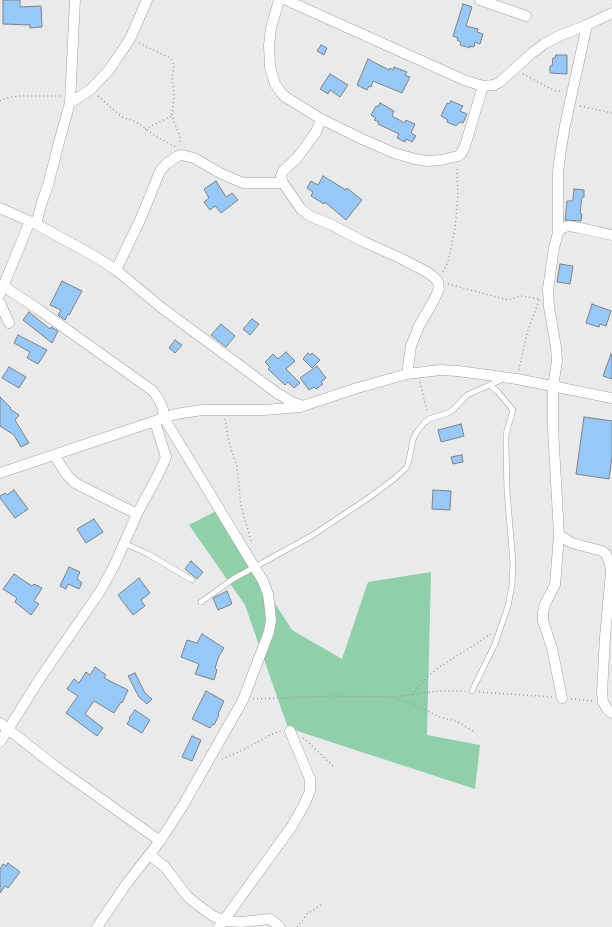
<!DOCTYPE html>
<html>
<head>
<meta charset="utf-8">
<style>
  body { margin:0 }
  canvas { display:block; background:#e9eaeb }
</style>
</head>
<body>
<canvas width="612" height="927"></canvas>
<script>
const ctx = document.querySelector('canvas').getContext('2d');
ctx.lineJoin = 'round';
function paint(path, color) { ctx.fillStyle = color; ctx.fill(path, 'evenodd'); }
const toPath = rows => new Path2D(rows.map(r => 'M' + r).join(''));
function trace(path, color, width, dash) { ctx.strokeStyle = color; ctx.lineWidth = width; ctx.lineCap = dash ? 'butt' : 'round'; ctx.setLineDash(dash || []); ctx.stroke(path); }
const green = toPath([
  [216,511,292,630,342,659,368,582,431,572,427,735,480,745,475,789,288,728,245,605,189,525]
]);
const building = toPath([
  [3,0,20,0,20,7,41,6,42,27,30,28,30,25,3,24,3,0],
  [463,4,472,7,466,26,478,29,477,32,483,34,480,44,475,42,474,47,470,46,470,48,460,45,461,42,457,40,458,38,453,36,463,4],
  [321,45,327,48,324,55,317,51,321,45],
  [556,55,567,55,567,74,550,73,550,66,552,66,553,58,555,58,556,55],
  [368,59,389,70,390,68,393,70,394,67,407,72,405,75,410,77,402,93,373,81,371,87,369,86,367,90,357,85,368,59],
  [330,74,348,85,340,97,330,90,328,94,320,89,330,74],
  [451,101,463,106,460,111,467,114,463,123,460,122,456,126,447,122,448,120,441,116,447,103,449,104,451,101],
  [380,103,394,111,392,116,405,123,406,120,415,124,411,133,416,136,412,142,406,139,405,142,397,138,399,134,378,124,379,122,374,120,376,118,371,115,376,106,378,107,380,103],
  [323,176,346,190,347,188,362,200,346,220,325,202,324,204,311,196,313,192,307,188,311,181,318,185,323,176],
  [216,181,226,197,232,193,238,200,221,213,215,206,210,210,204,202,209,198,204,189,216,181],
  [574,189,584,190,584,197,582,197,580,213,582,214,581,221,565,220,567,201,572,201,573,199,574,189],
  [560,264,573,266,570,284,557,282,560,264],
  [62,281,82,291,69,315,68,314,65,320,58,315,61,310,50,305,62,281],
  [592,304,611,311,606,326,600,324,599,327,586,323,592,304],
  [29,312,50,329,51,327,58,331,52,343,23,320,29,312],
  [252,319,259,324,250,335,243,329,252,319],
  [221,324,235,336,226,347,211,335,221,324],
  [18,335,47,350,38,364,27,358,30,352,14,343,18,335],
  [175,340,182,345,175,353,169,348,175,340],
  [286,352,295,361,286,369,300,383,294,388,288,382,285,385,268,369,270,367,265,362,273,354,278,359,286,352],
  [308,353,310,355,312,353,320,360,312,368,303,359,308,353],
  [611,354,612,355,612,379,603,376,611,354],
  [317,366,326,378,321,382,323,384,316,389,314,387,309,390,300,378,317,366],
  [9,367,26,377,19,388,2,378,9,367],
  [0,397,11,408,10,409,19,415,15,420,29,443,21,447,14,435,0,426,0,397],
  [584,417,612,421,612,457,609,479,576,474,584,417],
  [461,424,464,436,441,442,438,430,461,424],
  [462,455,463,462,453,464,451,457,462,455],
  [14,490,28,509,15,518,0,498,0,496,5,493,7,495,14,490],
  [433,490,451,491,450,510,432,509,433,490],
  [94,519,103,532,86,543,77,529,94,519],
  [191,561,203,572,197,579,185,569,191,561],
  [69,567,80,572,77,579,82,583,79,589,68,584,66,589,60,586,69,567],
  [14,574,32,586,34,584,42,588,34,601,39,604,31,615,15,602,17,598,3,589,14,574],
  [139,578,150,593,141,600,145,606,133,615,118,595,139,578],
  [227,591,232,604,218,610,213,598,227,591],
  [202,634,224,648,219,656,215,668,217,670,214,680,195,674,199,664,181,657,187,640,197,643,202,634],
  [95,667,106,675,104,678,128,690,122,703,121,702,114,713,94,701,85,714,103,728,97,736,66,713,78,696,67,689,74,679,79,683,86,672,90,675,95,667],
  [135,673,145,693,152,699,147,704,139,697,128,676,135,673],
  [206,691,224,701,218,714,219,715,214,725,213,724,210,728,192,719,206,691],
  [135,710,150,720,142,733,127,724,130,719,129,718,135,710],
  [192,736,201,740,192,761,182,757,192,736],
  [8,863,20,872,8,888,5,886,0,893,0,869,3,864,6,866,8,863]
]);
const path = toPath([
  [139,43,170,58,174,65,172,78,174,96,172,116,180,137,180,145],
  [523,74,553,90,563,92],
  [98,96,122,117,136,122,157,137,176,147],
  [0,101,7,98,18,96,61,96],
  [580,106,612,113],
  [145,129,172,116],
  [443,272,448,262,455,228,458,195,457,172,458,166],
  [448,284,504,299,508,300,521,296,539,299],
  [519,370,527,333,539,300],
  [420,382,427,411],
  [225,419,229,442,237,467,241,506,252,544],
  [479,692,553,697],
  [412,695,427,677,438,668,491,634],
  [395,698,415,705,442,718,456,721,475,732],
  [253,699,331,696,393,697,440,691,465,691],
  [571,699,593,701],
  [303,738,308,742,333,766],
  [222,759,245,749,272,734,281,731],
  [297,927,307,914,321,905]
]);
const service = toPath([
  [124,543,148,554,192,580],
  [201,602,233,579,313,535,367,499,394,479,406,468,408,464,413,440,416,433,424,423,429,419,448,413,453,410,467,395,503,379],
  [472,691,495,644,508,606,512,585,513,563,507,491,506,446,506,434,513,410,498,392,490,385]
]);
const minor = toPath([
  [279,0,271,28,269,45,270,67,275,84,284,96,321,119,362,139,394,153,415,159,428,161,441,160,458,156,461,154,465,146,483,86],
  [286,0,464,80,483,86,494,85,500,82,532,53,544,44,559,36,587,25,612,13],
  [480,0,526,16],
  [70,103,90,90,109,70,130,39,147,0],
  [321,119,316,132,306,146,297,158,283,171,281,176,283,183,301,209,310,216,332,225,362,241,402,259,427,272,435,278,438,282,439,289,434,300,419,326,411,346,407,374],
  [0,208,36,224,96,257,116,270,162,308,277,393,292,402,303,406,354,389,407,374,440,370,458,371,517,379,612,398],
  [36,224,42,202,48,185,59,142,70,103,75,0],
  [558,233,558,172,561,149,565,125,587,25],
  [116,270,141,218,160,171,166,164,178,156,182,155,194,158,220,173,243,183,283,183],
  [3,286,38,309,153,391,159,400,163,409,164,418,263,581,268,594,270,610,271,620,269,632,243,700,182,807,160,841,127,883,97,927],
  [0,294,30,221],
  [0,303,9,323],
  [54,455,67,475,75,483,137,514],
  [0,473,176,414,202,410,264,410,301,407],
  [559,535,572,543,602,551,606,554,610,564,611,572,605,637,602,693,603,702,607,709,612,713],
  [562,698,552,648,543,621,543,612,545,604,555,585,559,535,553,428,553,386,557,361,556,347,549,307,548,289,554,248,558,233,562,228,569,226,580,228,612,235],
  [0,723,55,766,160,841],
  [0,742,41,677,101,590,115,564,137,514,159,473,166,457,155,422],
  [150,855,165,867,187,896,194,902,213,916,224,921,241,922,270,919,280,927],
  [219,927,292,826,304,805,310,791,310,779,290,731]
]);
paint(green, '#90cfaa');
paint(building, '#98c8f8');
trace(building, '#818283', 1);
trace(service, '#a0a1a2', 6);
trace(minor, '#a0a1a2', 11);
trace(path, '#9b9b9c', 1.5, [1, 3]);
trace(service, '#fff', 5);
trace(minor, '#fff', 10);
</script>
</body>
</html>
